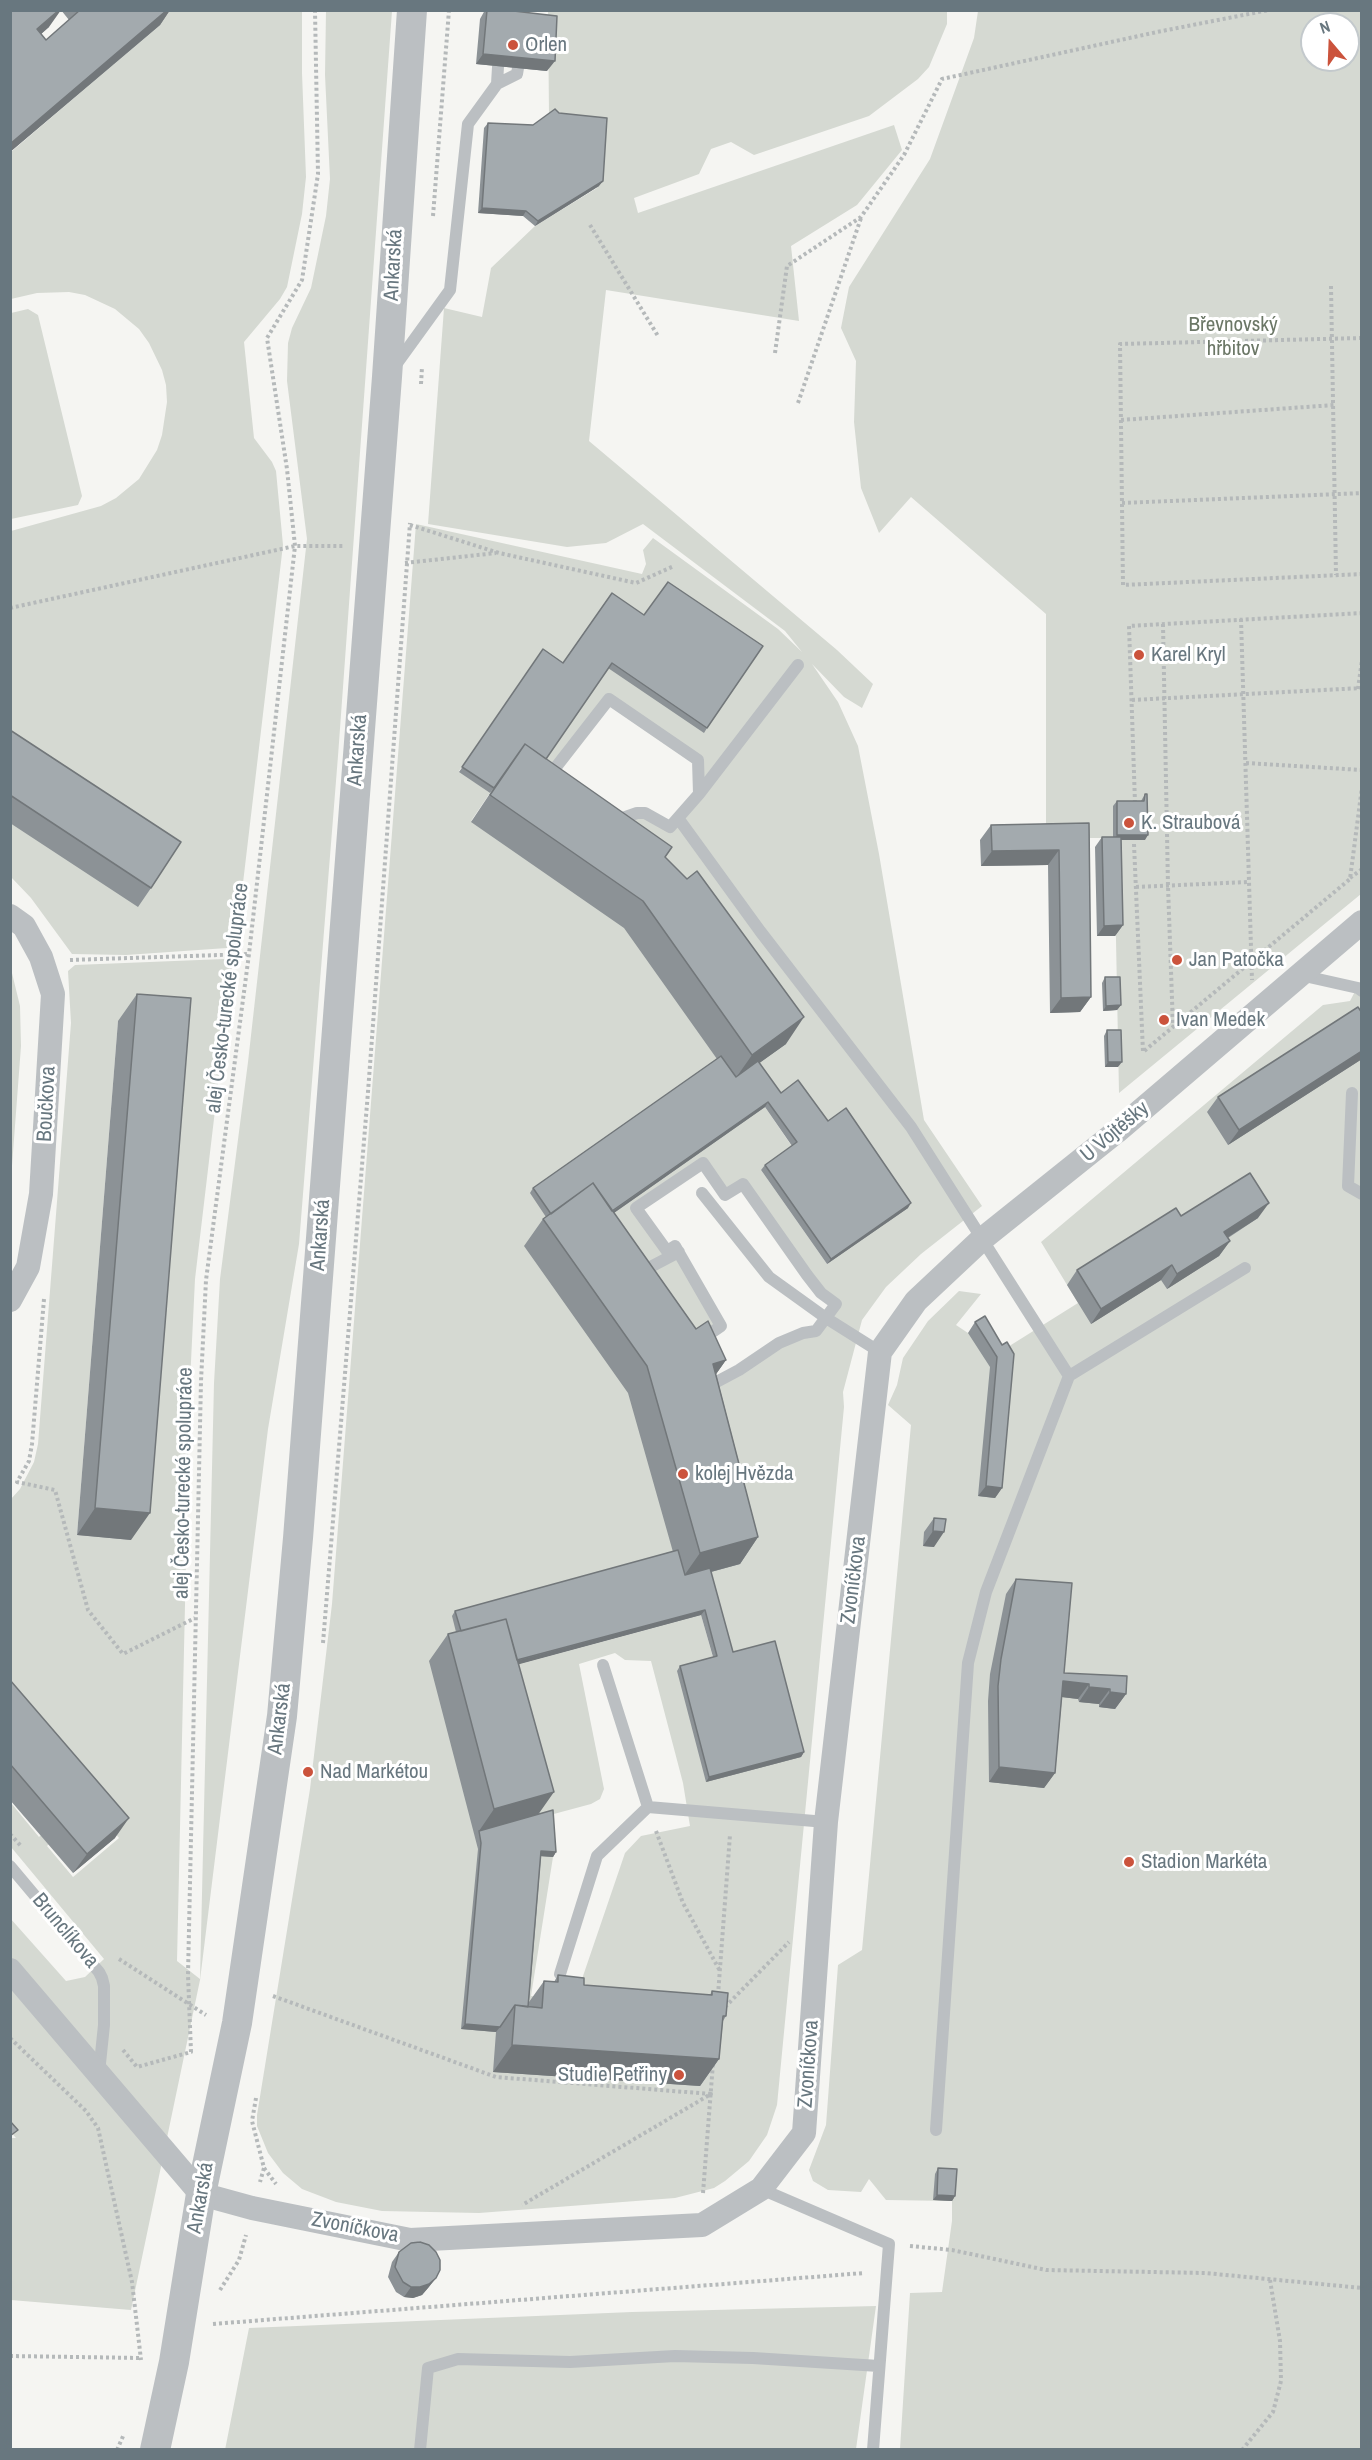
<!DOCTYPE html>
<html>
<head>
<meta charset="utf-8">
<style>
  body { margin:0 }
  #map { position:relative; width:1372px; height:2460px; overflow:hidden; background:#f5f5f2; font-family:"Archivo Narrow",sans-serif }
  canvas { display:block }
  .frame { position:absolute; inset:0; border:12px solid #68777f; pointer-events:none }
  .north { position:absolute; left:1300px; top:12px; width:60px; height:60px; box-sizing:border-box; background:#fff; border:2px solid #c3c9cc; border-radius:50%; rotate:341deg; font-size:16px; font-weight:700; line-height:24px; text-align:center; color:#68777f }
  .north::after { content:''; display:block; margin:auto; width:21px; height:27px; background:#cb533c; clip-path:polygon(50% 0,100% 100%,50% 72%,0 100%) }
</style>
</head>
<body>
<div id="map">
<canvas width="1372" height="2460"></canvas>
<div class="frame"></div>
<div class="north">N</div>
</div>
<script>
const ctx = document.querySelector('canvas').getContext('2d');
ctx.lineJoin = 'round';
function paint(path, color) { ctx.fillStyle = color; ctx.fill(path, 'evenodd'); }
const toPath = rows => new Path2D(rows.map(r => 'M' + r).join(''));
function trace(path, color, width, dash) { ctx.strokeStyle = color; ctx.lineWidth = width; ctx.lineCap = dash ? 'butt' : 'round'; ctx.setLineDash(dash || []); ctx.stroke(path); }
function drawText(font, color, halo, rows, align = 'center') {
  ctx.font = font + ' "Archivo Narrow",sans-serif'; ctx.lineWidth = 6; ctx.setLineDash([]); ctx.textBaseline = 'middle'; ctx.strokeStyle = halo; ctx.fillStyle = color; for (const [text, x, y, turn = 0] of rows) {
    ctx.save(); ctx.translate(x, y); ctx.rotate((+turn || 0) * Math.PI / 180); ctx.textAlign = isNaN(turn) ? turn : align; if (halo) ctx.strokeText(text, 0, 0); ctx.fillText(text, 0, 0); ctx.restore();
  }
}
const green = toPath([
  [148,11,302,11,302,73,306,177,302,214,287,287,280,299,244,342,254,438,272,462,276,471,283,545,236,942,227,948,126,955,72,954,31,898,11,877,11,531,101,506,116,498,139,479,157,450,162,435,167,402,166,385,162,370,149,343,139,329,115,309,85,295,69,292,37,293,11,299,11,152,159,25],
  [326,11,392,11,338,756,299,1244,268,1429,200,1980,131,2310,11,2300,10,2138,16,2138,10,2131,10,1918,66,1981,85,1977,104,1959,11,1847,11,1803,39,1837,41,1835,49,1844,47,1846,73,1877,119,1838,11,1710,11,1499,20,1489,34,1462,38,1444,71,1023,68,971,75,965,224,959,230,962,232,967,195,1279,190,1382,177,1961,200,1979,214,1383,220,1279,248,1062,307,539,287,381,288,343,292,328,311,288,326,216,330,179,325,75],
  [118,1021,130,1540,77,1535],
  [548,11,947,11,947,24,929,67,918,79,869,116,754,155,731,142,711,149,699,174,634,198,638,213,894,125,902,150,857,205,791,246,799,321,606,290,589,441,837,650,873,684,862,708,844,697,812,664,838,702,858,746,879,854,924,1120,982,1206,921,1254,886,1287,862,1320,843,1392,844,1407,777,2105,767,2135,749,2161,725,2181,714,2188,675,2198,479,2213,382,2211,336,2202,302,2189,283,2173,268,2153,257,2126,257,2115,310,1789,332,1604,416,524,642,574,646,564,643,550,653,538,778,629,802,652,785,631,643,524,606,543,567,547,428,524,444,308,482,317,491,268,535,226,597,188,599,162,549,115],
  [664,587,527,786,471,821,490,793,459,771,539,654,560,668,641,620],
  [609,699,698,760,699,794,669,827,645,813,597,817,542,785],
  [795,1086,824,1126,827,1264,761,1170,793,1148,765,1107],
  [703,1163,725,1195,743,1185,836,1304,816,1331,779,1343,707,1387,689,1348,721,1326,689,1271,637,1208],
  [717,1610,729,1657,714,1661,701,1615,494,1671],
  [615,1653,625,1660,651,1661,683,1783,690,1826,641,1836,625,1853,583,1976,578,2000,531,1996,553,1857,550,1815,591,1804,600,1799,604,1789,579,1664],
  [978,11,1361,11,1361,894,1119,1093,1114,838,1046,838,1046,614,911,497,879,533,861,488,854,422,856,361,841,328,849,287,930,159,974,38],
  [1312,24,1348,24,1348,60,1312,60],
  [28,309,38,315,82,496,78,505,11,519,11,313],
  [11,969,20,1006,21,1046,11,1179],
  [1361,980,1361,2449,900,2449,910,2293,942,2292,952,2221,952,2201,886,2200,869,2179,861,2192,828,2190,813,2181,809,2170,826,2125,838,1965,862,1950,911,1425,888,1405,897,1385,903,1358,928,1321,959,1291,981,1294,956,1325,968,1333,978,1327,995,1355,1078,1303,1041,1242,1323,1005,1350,1001],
  [876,2306,856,2449,225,2450,249,2328,632,2312]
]);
const path = toPath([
  [433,216,449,10],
  [590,225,658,336],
  [1331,286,1336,575],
  [1362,338,1120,344,1123,585,1362,574],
  [775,353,787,266,861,217,904,155,942,79,1157,32,1269,10],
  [421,384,422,367],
  [798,403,861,218],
  [1121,420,1334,405],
  [1122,503,1362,493],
  [410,525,499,553,636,583,674,566],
  [405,563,496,553],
  [10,608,295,546,344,546],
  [1241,619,1252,980],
  [1163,624,1168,886,1173,1027],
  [1358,689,1362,660],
  [1132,700,1362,688],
  [1246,763,1362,770],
  [1135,803,1129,626,1362,613],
  [1134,844,1143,1052,1350,879,1362,787],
  [1350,878,1362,869],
  [1136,887,1248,882],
  [70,960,249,954],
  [44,1299,32,1444,29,1461,17,1482,55,1490,88,1610,123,1654,195,1618],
  [323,1643,368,1092,410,523],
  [656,1831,683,1903,720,1971],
  [10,1834,22,1847],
  [119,1959,206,2015],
  [718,1995,730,1835],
  [273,1996,496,2077,711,2094,522,2205],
  [725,2007,789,1942],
  [10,2038,86,2111,98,2128,132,2282,141,2360],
  [123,2050,137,2067,191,2052,188,1975,201,1381,206,1280,249,954,295,546,287,469,267,338,302,280,318,174,315,10],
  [256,2098,252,2121,264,2168,260,2182],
  [264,2168,276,2184],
  [703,2193,713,2063],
  [910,2246,952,2250,1046,2270,1205,2273,1362,2288],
  [220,2290,239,2260,246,2235],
  [213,2324,864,2273],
  [10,2356,141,2358],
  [117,2450,124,2434],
  [1242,2450,1273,2412,1281,2381,1280,2341,1270,2280]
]);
const service = toPath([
  [519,10,523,13,521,23],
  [497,84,517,74,518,68],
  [395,366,450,290,468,124,497,84,498,67],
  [798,665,699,794,678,818,760,931,911,1127,1069,1376,986,1592,968,1663,936,2130],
  [609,699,698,760,699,794,670,827,645,813,637,813,614,821,597,817,578,808,542,785,609,699],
  [1300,975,1358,988,1362,991],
  [1352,1093,1348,1186,1362,1194],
  [703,1163,725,1195,743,1184,807,1275,821,1293,836,1304,816,1331,803,1333,779,1343,739,1370,707,1387,689,1348,721,1326,675,1246,667,1251,636,1208,703,1163],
  [702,1193,769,1277,826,1318,880,1352],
  [637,1274,679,1252],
  [1069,1376,1245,1268],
  [603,1665,648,1807],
  [10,1866,99,1972,102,1978,104,1986,104,2025,99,2073],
  [560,1974,597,1856,648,1807,826,1822],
  [761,2189,889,2244,873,2450],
  [420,2450,428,2368,458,2359,570,2362,675,2356,753,2358,879,2366]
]);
const minor = toPath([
  [10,916,24,926,41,957,53,994,41,1194,28,1267,10,1300],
  [10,1970,201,2194,252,2208,410,2240,702,2225,761,2189,804,2133,826,1822,880,1352,916,1301,981,1240,1116,1132,1362,922]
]);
const tertiary = toPath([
  [155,2450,174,2362,201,2194,237,2023,282,1716,298,1538,387,377,412,10]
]);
const wall = toPath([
  [10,10,49,27,41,34,46,40,69,20,61,10,170,10,160,25,10,152],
  [485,10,487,10,547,71,476,64,480,19],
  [488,123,599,186,535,226,523,216,478,213,484,128],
  [612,593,707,728,704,733,608,668,546,759,665,857,786,1044,759,1063,781,1093,828,1121,908,1208,827,1264,761,1170,765,1165,792,1146,765,1107,614,1213,696,1329,726,1360,716,1374,758,1537,740,1564,711,1572,733,1652,804,1752,801,1757,706,1782,677,1671,680,1666,713,1657,701,1615,518,1664,538,1814,556,1852,553,1857,541,1856,529,2002,544,1981,554,1982,558,1975,584,1985,710,1995,712,1991,726,2016,723,2021,719,2059,700,2086,493,2072,496,2032,461,2029,478,1849,429,1661,448,1634,456,1632,452,1616,455,1611,673,1552,628,1393,524,1246,543,1219,546,1217,530,1193,533,1188,717,1059,624,928,471,822,493,789,490,793,459,772,543,649,563,663],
  [10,730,151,888,138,907,10,823],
  [1145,794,1145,840,1121,840,1123,925,1115,936,1097,936,1095,847,1102,837,1113,837,1113,806,1117,801,1141,801],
  [1089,823,1091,997,1080,1012,1050,1013,1048,865,981,866,980,840,991,825],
  [1105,977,1121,1005,1117,1010,1103,1011,1102,983],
  [137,994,131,1540,77,1535,118,1021],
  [1362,1013,1362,1059,1228,1145,1207,1112,1218,1097],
  [1107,1030,1118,1067,1105,1067,1104,1036],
  [1181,1216,1258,1218,1228,1238,1230,1241,1219,1256,1167,1289,1161,1280,1091,1324,1067,1285,1077,1270],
  [975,1322,1002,1345,1002,1488,995,1498,978,1496,990,1367,968,1333],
  [934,1518,934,1547,923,1546,924,1532],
  [1016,1579,1064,1673,1126,1694,1115,1709,1099,1707,1099,1704,1079,1702,1078,1699,1062,1697,1055,1773,1044,1788,989,1782,988,1701,990,1674,1006,1594],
  [10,1680,115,1838,73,1873,10,1800],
  [938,2168,955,2196,952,2201,933,2200,935,2174],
  [399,2252,436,2278,428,2288,422,2295,413,2298,404,2297,396,2292,388,2277,392,2262]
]);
const shadedWall = toPath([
  [59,10,61,10,49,27,24,49,37,29],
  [167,10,170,10,160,25,10,152,10,144],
  [483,54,555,61,547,71,476,64],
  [603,181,599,186,535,226,538,221],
  [482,208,526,211,523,216,478,213],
  [1117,835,1148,835,1145,840,1114,840],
  [1059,850,1048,865,981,866,992,851],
  [1123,925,1115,936,1097,936,1104,926],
  [1091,997,1080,1012,1050,1013,1061,998],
  [1121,1005,1117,1010,1103,1011,1106,1006],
  [804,1017,786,1044,733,1082,752,1055],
  [1362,1051,1362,1059,1228,1145,1239,1130],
  [1108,1062,1122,1062,1118,1067,1105,1067],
  [768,1102,765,1107,588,1231,592,1226],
  [911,1203,908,1208,827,1264,831,1259],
  [1269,1203,1258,1218,1214,1246,1224,1232],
  [1230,1241,1219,1256,1167,1289,1177,1274],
  [1172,1265,1161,1280,1091,1324,1101,1309],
  [726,1360,707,1387,713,1364],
  [986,1486,1002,1488,995,1498,978,1496],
  [95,1508,150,1513,131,1540,77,1535],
  [933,1531,944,1532,934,1547,923,1546],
  [758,1537,740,1564,681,1580,700,1553],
  [705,1610,701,1615,494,1671,497,1666],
  [1063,1681,1089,1684,1078,1699,1053,1696],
  [1089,1687,1110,1689,1099,1704,1079,1702],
  [1110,1692,1126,1694,1115,1709,1099,1707],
  [804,1752,801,1757,706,1782,709,1777],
  [999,1767,1055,1773,1044,1788,989,1782],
  [554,1792,535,1819,479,1831,494,1809],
  [129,1818,115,1838,73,1873,87,1854],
  [541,1851,556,1852,553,1857,538,1856],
  [465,2024,500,2027,496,2032,461,2029],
  [512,2045,719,2059,700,2086,493,2072],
  [937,2195,955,2196,952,2201,933,2200],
  [436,2278,428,2288,422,2295,413,2298,404,2297,411,2287]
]);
const building = toPath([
  [10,10,59,10,37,29,46,40,80,10,167,10,10,144,10,10],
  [487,10,505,10,557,16,555,61,483,54,487,10],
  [555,109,559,113,607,118,603,181,538,221,526,211,482,208,488,123,533,125,555,109],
  [668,582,763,646,707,728,612,663,546,759,525,744,494,788,462,767,543,649,563,663,612,593,644,615,668,582],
  [10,730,181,842,151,888,10,795,10,730],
  [525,744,672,847,665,857,687,879,697,871,804,1017,752,1055,643,901,490,795,525,744],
  [1145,794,1147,794,1148,835,1117,835,1117,801,1144,801,1145,794],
  [1089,823,1091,997,1061,998,1059,850,992,851,991,825,1089,823],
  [1102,837,1121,837,1123,925,1104,926,1102,837],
  [1105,977,1120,977,1121,1005,1106,1006,1105,977],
  [137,994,191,998,150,1513,95,1508,137,994],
  [1358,1007,1362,1013,1362,1051,1239,1130,1218,1097,1358,1007],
  [1107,1030,1121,1030,1122,1062,1108,1062,1107,1030],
  [721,1056,736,1077,758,1061,781,1093,798,1080,828,1121,846,1108,911,1203,831,1259,765,1165,797,1142,768,1102,612,1211,593,1183,551,1214,533,1188,721,1056],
  [1250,1173,1269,1203,1224,1232,1230,1241,1177,1274,1172,1265,1101,1309,1077,1270,1176,1208,1181,1216,1250,1173],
  [593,1183,696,1329,708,1321,726,1360,713,1364,758,1537,700,1553,647,1366,543,1219,593,1183],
  [985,1316,1002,1345,1007,1342,1014,1354,1002,1488,986,1486,997,1357,975,1322,985,1316],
  [934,1518,946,1519,944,1532,933,1531,934,1518],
  [678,1550,685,1575,710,1568,733,1652,775,1641,804,1752,709,1777,680,1666,717,1656,705,1610,517,1660,506,1619,461,1631,455,1611,678,1550],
  [1016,1579,1072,1583,1064,1673,1127,1676,1126,1694,1110,1692,1110,1689,1089,1687,1089,1684,1063,1681,1055,1773,999,1767,998,1686,1001,1659,1016,1579],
  [506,1619,554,1792,494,1809,448,1634,506,1619],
  [10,1680,129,1818,87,1854,10,1764,10,1680],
  [553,1810,556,1852,541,1851,528,2007,515,2005,500,2027,465,2024,481,1843,479,1831,553,1810],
  [558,1975,584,1978,584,1985,712,1995,712,1991,728,1993,726,2016,723,2016,719,2059,512,2045,515,2005,542,2008,544,1981,558,1982,558,1975],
  [10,2121,18,2130,10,2136,10,2121],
  [938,2168,957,2169,955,2196,937,2195,938,2168],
  [420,2242,429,2245,436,2252,440,2260,440,2270,436,2278,429,2284,420,2287,411,2287,403,2282,395,2267,399,2252,411,2243,420,2242]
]);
const markers = [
  [513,45,6,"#cb533c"],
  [1139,655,6,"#cb533c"],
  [1129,823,6,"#cb533c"],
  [1177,960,6,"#cb533c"],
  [1164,1020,6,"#cb533c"],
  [683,1474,6,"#cb533c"],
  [308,1772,6,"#cb533c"],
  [1129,1862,6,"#cb533c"],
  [679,2075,6,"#cb533c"]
];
const poiNames = [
  ["Orlen",525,45],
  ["Karel Kryl",1151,655],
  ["K. Straubová",1141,823],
  ["Jan Patočka",1189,960],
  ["Ivan Medek",1176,1020],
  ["kolej Hvězda",695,1474],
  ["Nad Markétou",320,1772],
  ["Stadion Markéta",1141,1862],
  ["Studie Petřiny",667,2075,"right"]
];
const streetNames = [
  ["Ankarská",394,265,-87],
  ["Ankarská",358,750,-86],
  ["alej Česko-turecké spolupráce",228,998,-83],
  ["Boučkova",47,1104,-87],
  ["U Vojtěšky",1115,1132,-40],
  ["Ankarská",321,1235,-86],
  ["alej Česko-turecké spolupráce",184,1483,-89],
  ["Zvoníčkova",854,1580,-83],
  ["Ankarská",280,1719,-83],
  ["Brunclíkova",65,1931,50],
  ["Zvoníčkova",809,2064,-86],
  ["Ankarská",201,2198,-80],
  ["Zvoníčkova",355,2228,11]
];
const parkNames = [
  ["Břevnovský",1233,325],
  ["hřbitov",1233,349]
];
paint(green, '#d5d9d2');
trace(path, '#b5b9ba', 4, [3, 3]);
trace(service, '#bbbfc2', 12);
trace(minor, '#bbbfc2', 24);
trace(tertiary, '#bbbfc2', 30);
paint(wall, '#8c9296');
paint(shadedWall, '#72777a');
paint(building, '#a3aaae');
trace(building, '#72777a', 1.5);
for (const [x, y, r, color] of markers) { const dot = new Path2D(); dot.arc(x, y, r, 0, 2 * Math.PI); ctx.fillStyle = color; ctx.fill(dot); trace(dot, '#fff', 2); }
drawText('21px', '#68777f', '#fff', poiNames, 'left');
drawText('21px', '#68777f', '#fff', streetNames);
drawText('21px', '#6b7766', '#fff', parkNames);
</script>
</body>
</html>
